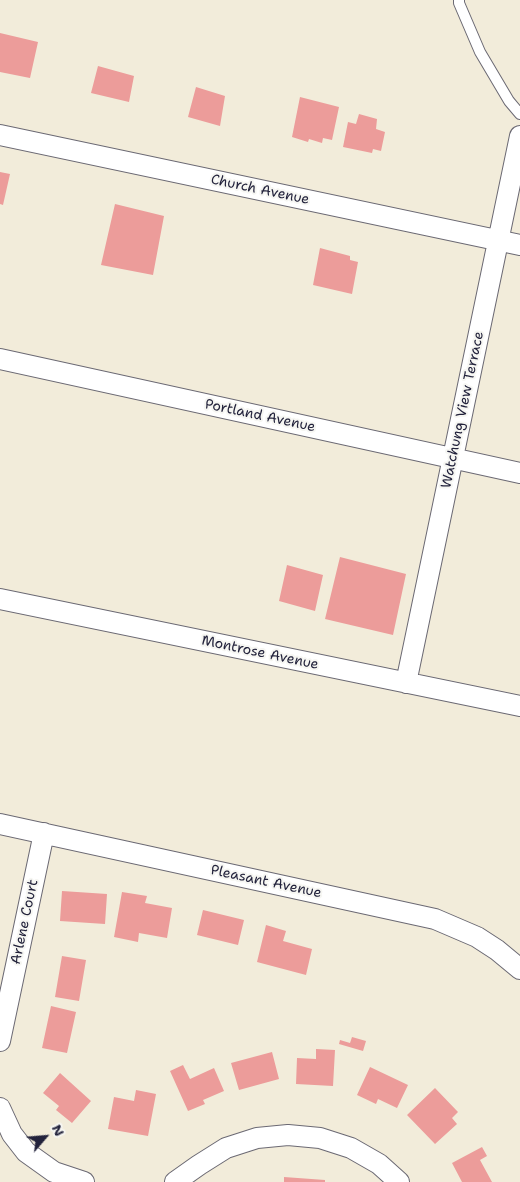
<!DOCTYPE html>
<html>
<head>
<meta charset="utf-8">
<style>
  body { margin:0 }
  #map { position:relative; width:520px; height:1182px; overflow:hidden; background:#f2ecda; font-family:"Shantell Sans",sans-serif }
  canvas { display:block }
  .north { position:absolute; left:20px; top:1112px; width:50px; height:50px; -webkit-text-stroke:4px #f6f6f2; paint-order:stroke; rotate:63deg; font-size:14px; font-weight:700; line-height:20px; text-align:center; color:#22223b }
  .north::after { content:''; display:block; margin:auto; width:18px; height:22px; background:#22223b; clip-path:polygon(50% 0,100% 100%,50% 72%,0 100%) }
</style>
</head>
<body>
<div id="map">
<canvas width="520" height="1182"></canvas>
<div class="north">N</div>
</div>
<script>
const ctx = document.querySelector('canvas').getContext('2d');
ctx.lineJoin = 'round';
function paint(path, color) { ctx.fillStyle = color; ctx.fill(path, 'evenodd'); }
const toPath = rows => new Path2D(rows.map(r => 'M' + r).join(''));
function trace(path, color, width, dash) { ctx.strokeStyle = color; ctx.lineWidth = width; ctx.lineCap = dash ? 'butt' : 'round'; ctx.setLineDash(dash || []); ctx.stroke(path); }
function drawText(font, color, halo, rows, align = 'center') {
  ctx.font = font + ' "Shantell Sans",sans-serif'; ctx.lineWidth = 4; ctx.setLineDash([]); ctx.textBaseline = 'middle'; ctx.strokeStyle = halo; ctx.fillStyle = color; for (const [text, x, y, turn = 0] of rows) {
    ctx.save(); ctx.translate(x, y); ctx.rotate((+turn || 0) * Math.PI / 180); ctx.textAlign = isNaN(turn) ? turn : align; if (halo) ctx.strokeText(text, 0, 0); ctx.fillText(text, 0, 0); ctx.restore();
  }
}
const building = toPath([
  [0,33,38,42,30,78,0,72],
  [98,66,134,76,129,102,91,93],
  [196,87,225,96,220,126,188,117],
  [300,97,339,107,332,140,323,138,322,143,309,139,308,142,292,137],
  [359,114,377,119,376,129,385,132,381,151,373,149,372,153,343,147,348,122,356,124],
  [0,172,10,174,3,205,0,204],
  [115,204,164,216,153,275,101,265],
  [320,248,350,256,350,260,358,262,352,294,313,285],
  [340,557,406,574,393,635,325,619],
  [287,565,323,575,315,611,279,601],
  [62,891,107,894,105,924,60,921],
  [122,892,147,896,145,903,172,908,167,938,139,933,138,942,114,937],
  [203,910,244,920,238,945,197,935],
  [266,925,286,931,283,941,312,949,306,975,257,962],
  [62,956,86,960,79,1001,55,997],
  [51,1006,76,1012,67,1053,42,1048],
  [352,1037,366,1041,363,1051,339,1044,340,1040,350,1043],
  [316,1049,335,1050,333,1086,296,1084,297,1058,316,1059],
  [272,1052,279,1079,239,1090,231,1063],
  [183,1065,190,1079,214,1068,224,1091,203,1100,205,1104,188,1111,170,1071],
  [370,1067,408,1085,397,1108,378,1099,376,1104,357,1095],
  [60,1073,91,1101,72,1123,56,1110,59,1106,43,1093],
  [435,1088,458,1112,452,1118,457,1124,435,1144,407,1115],
  [136,1090,156,1094,148,1136,108,1129,114,1097,134,1101],
  [482,1147,487,1156,480,1160,492,1182,462,1182,452,1163],
  [284,1177,325,1180,325,1182,284,1182]
]);
const lane = toPath([
  [459,0,459,3,480,52,509,101,520,114]
]);
const street = toPath([
  [0,135,520,245],
  [0,359,520,473],
  [0,599,520,706],
  [406,683,520,136],
  [0,824,435,919,477,937,497,950,520,969],
  [0,1041,44,833],
  [0,1108,12,1134,26,1152,54,1172,84,1182],
  [175,1182,199,1165,226,1148,257,1138,288,1135,320,1138,351,1148,379,1164,399,1182]
]);
const streetNames = [
  ["Church Avenue",260,190,12],
  ["Watchung View Terrace",463,410,-78],
  ["Portland Avenue",260,416,12],
  ["Montrose Avenue",260,653,12],
  ["Pleasant Avenue",266,882,12],
  ["Arlene Court",25,922,-78]
];
paint(building, '#ec9c9a');
trace(lane, '#6b6973', 12);
trace(street, '#6b6973', 22);
trace(lane, '#fff', 10);
trace(street, '#fff', 20);
drawText('14px', '#22223b', '#f6f6f2', streetNames);
</script>
</body>
</html>
